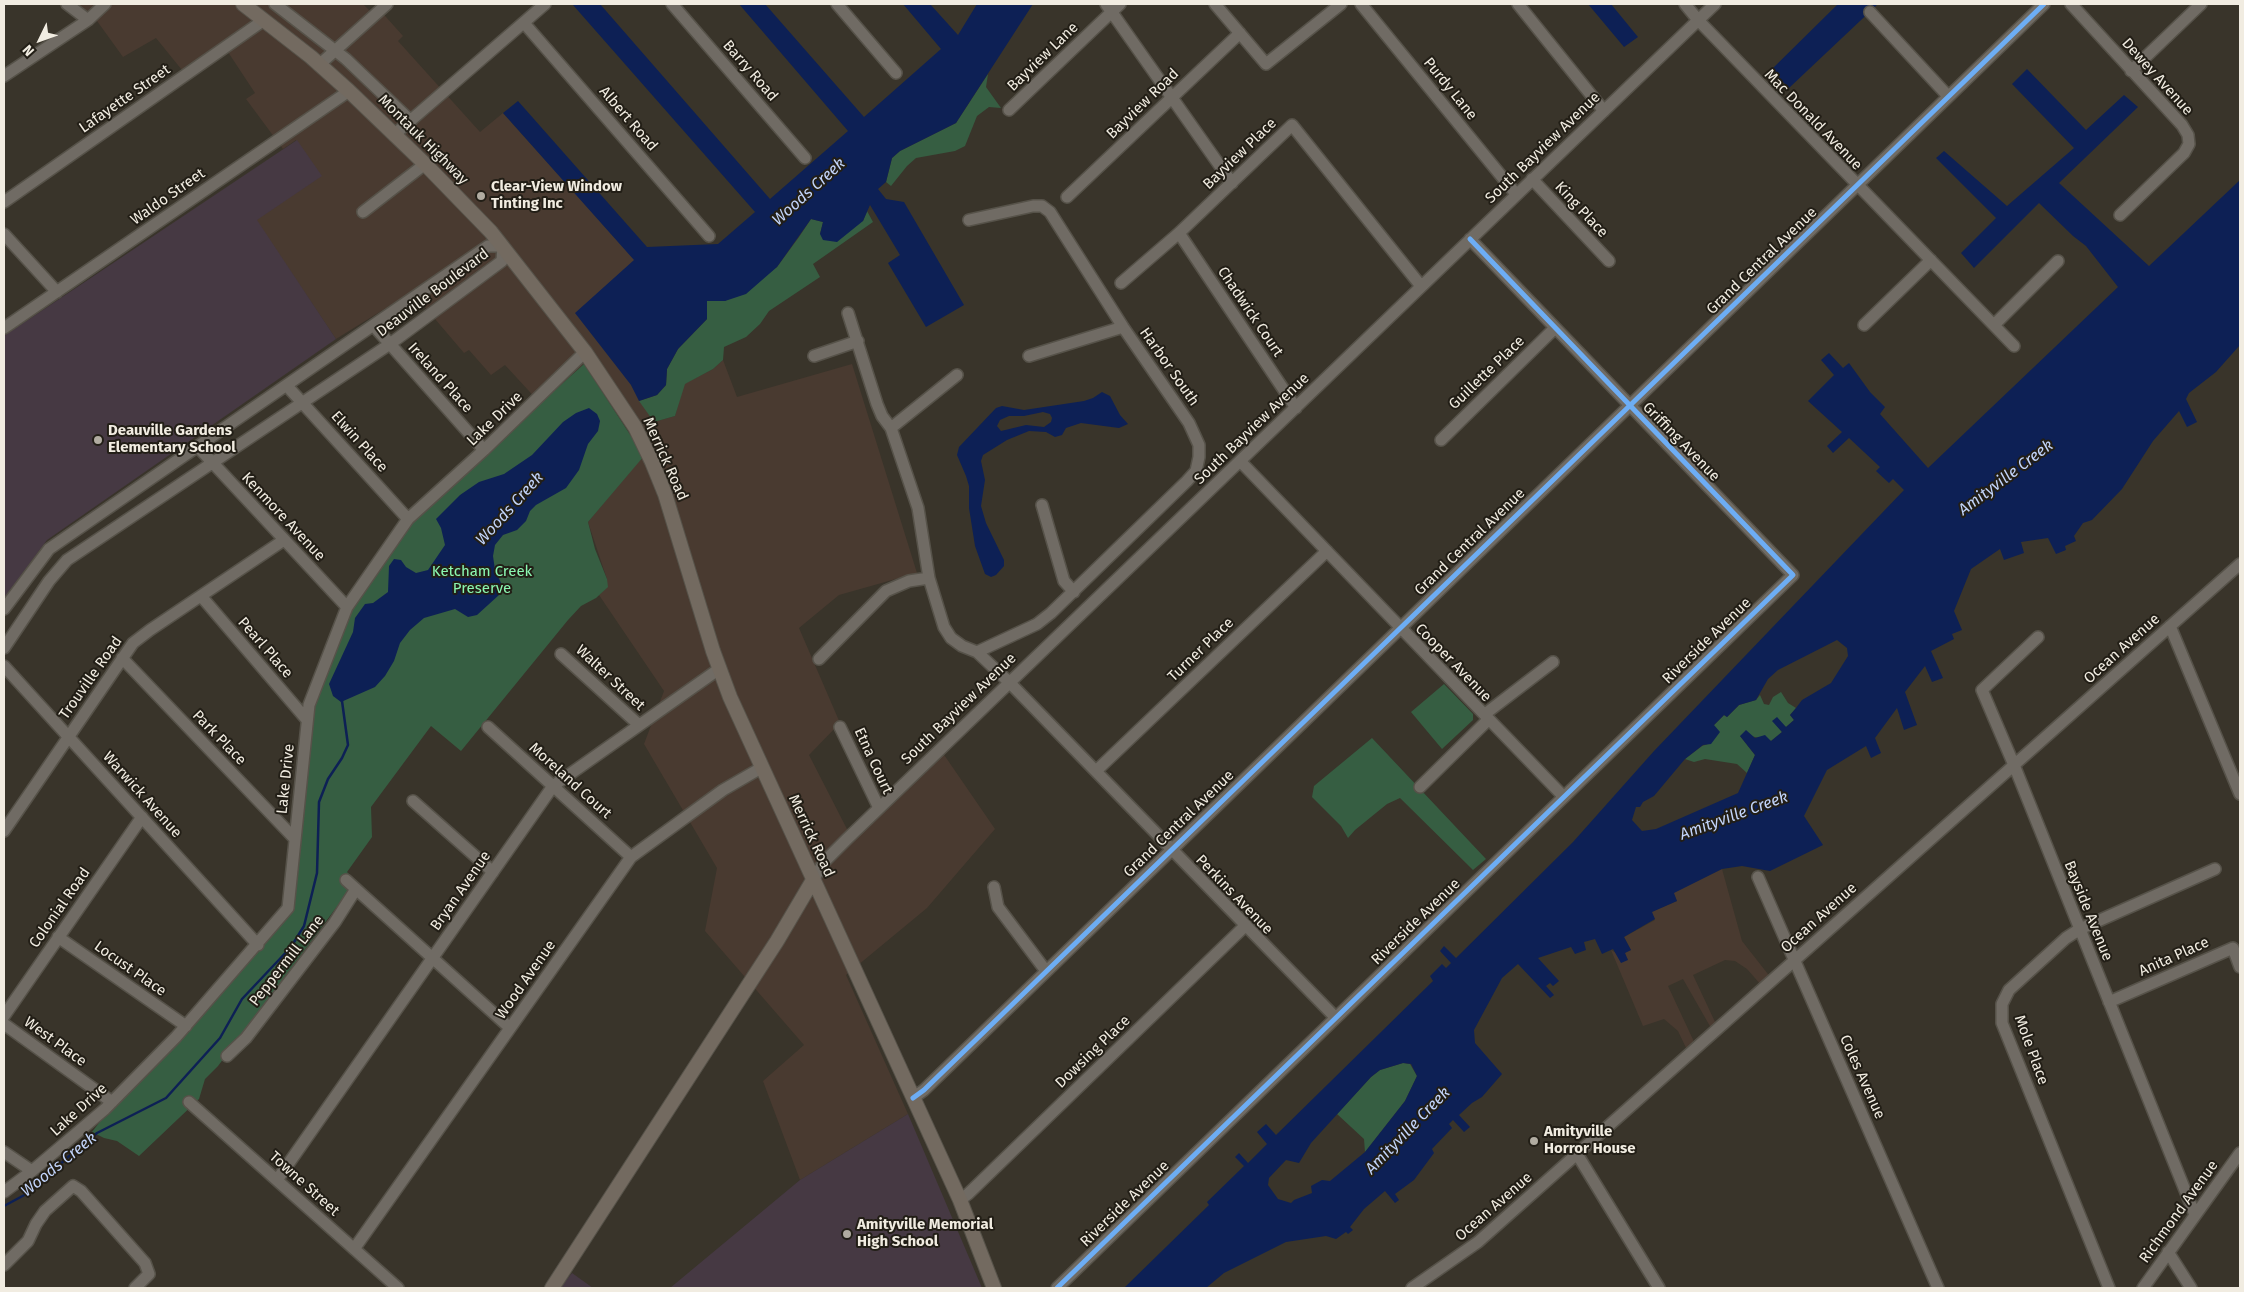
<!DOCTYPE html>
<html>
<head>
<meta charset="utf-8">
<style>
  body { margin:0 }
  #map { position:relative; width:2244px; height:1292px; overflow:hidden; background:#39342a; font-family:"Fira Sans",sans-serif }
  canvas { display:block }
  .frame { position:absolute; inset:0; border:5px solid #f1ece1; pointer-events:none }
  .north { position:absolute; left:15px; top:15px; width:50px; height:50px; -webkit-text-stroke:4px #221e16; paint-order:stroke; rotate:228deg; font-size:14px; font-weight:700; line-height:20px; text-align:center; color:#f1ece1 }
  .north::after { content:''; display:block; margin:auto; width:18px; height:22px; background:#f1ece1; clip-path:polygon(50% 0,100% 100%,50% 72%,0 100%) }
</style>
</head>
<body>
<div id="map">
<canvas width="2244" height="1292"></canvas>
<div class="frame"></div>
<div class="north">N</div>
</div>
<script>
const ctx = document.querySelector('canvas').getContext('2d');
ctx.lineJoin = 'round';
function paint(path, color) { ctx.fillStyle = color; ctx.fill(path, 'evenodd'); }
const toPath = rows => new Path2D(rows.map(r => 'M' + r).join(''));
function trace(path, color, width, dash) { ctx.strokeStyle = color; ctx.lineWidth = width; ctx.lineCap = dash ? 'butt' : 'round'; ctx.setLineDash(dash || []); ctx.stroke(path); }
function drawText(font, color, halo, rows, align = 'center') {
  ctx.font = font + ' "Fira Sans",sans-serif'; ctx.lineWidth = 4; ctx.setLineDash([]); ctx.textBaseline = 'middle'; ctx.strokeStyle = halo; ctx.fillStyle = color; for (const [text, x, y, turn = 0] of rows) {
    ctx.save(); ctx.translate(x, y); ctx.rotate((+turn || 0) * Math.PI / 180); ctx.textAlign = isNaN(turn) ? turn : align; if (halo) ctx.strokeText(text, 0, 0); ctx.fillText(text, 0, 0); ctx.restore();
  }
}
const commercial = toPath([
  [76,4,363,4,372,13,378,8,403,36,398,41,480,132,503,113,635,260,631,385,654,422,675,416,684,384,713,369,723,360,737,397,852,364,917,573,839,595,799,628,840,723,809,755,849,833,938,746,995,829,927,908,846,975,908,1114,800,1180,763,1081,804,1045,705,931,717,868,644,744,664,691,599,595,607,587,607,579,588,522,644,455,584,364,540,403,505,365,491,375,469,350,464,353,412,292,336,339,256,220,321,176,296,140,283,149,246,99,255,93,226,49,186,75,156,38,123,57,97,21],
  [1722,869,1742,941,1771,978,1762,986,1747,969,1735,961,1725,960,1693,975,1716,1024,1711,1028,1683,979,1668,986,1696,1046,1688,1052,1678,1031,1664,1019,1643,1026,1611,950,1628,960,1624,953,1631,950,1624,937,1655,920,1651,912,1677,901,1673,893]
]);
const education = toPath([
  [297,140,322,176,257,220,336,339,47,540,4,598,4,336],
  [908,1114,982,1288,670,1288,800,1180],
  [572,1273,593,1288,560,1288]
]);
const green = toPath([
  [988,74,986,87,1001,108,989,107,977,116,965,146,955,151,916,158,907,166,891,186,886,182,892,158,900,151,956,123],
  [867,211,873,222,813,264,820,277,769,311,760,324,746,337,724,347,723,360,713,369,685,384,675,416,654,422,639,401,657,395,666,385,667,369,678,349,707,319,707,301,725,301,777,267,799,237,811,219,823,222,820,234,863,221],
  [584,364,644,456,588,522,595,549,607,579,608,587,596,598,581,606,568,620,461,751,431,726,371,807,372,837,347,872,356,881,218,1066,205,1079,199,1099,139,1156,117,1141,104,1138,92,1132,102,1119,150,1073,293,908,313,702,332,650,356,600,412,519],
  [1444,684,1473,714,1473,720,1442,749,1411,712],
  [1781,692,1788,703,1796,708,1790,715,1794,720,1786,727,1773,721,1782,732,1771,741,1751,736,1740,736,1755,755,1747,773,1737,764,1705,759,1694,762,1685,759,1702,746,1711,743,1714,725,1724,715,1727,717,1739,705,1756,700,1760,695,1764,704,1769,705,1773,697],
  [1372,738,1486,859,1473,870,1400,798,1387,804,1355,830,1348,838,1341,826,1312,797,1314,786],
  [1403,1063,1410,1064,1417,1076,1405,1101,1365,1152,1364,1139,1337,1114,1371,1077,1380,1070]
]);
const water = toPath([
  [575,4,600,4,770,199,848,131,739,4,765,4,864,117,941,49,903,4,930,4,958,35,977,4,1033,4,956,123,900,151,892,158,886,182,878,189,886,199,904,202,964,305,926,327,888,263,900,255,870,205,863,221,837,242,823,240,820,234,823,222,811,219,777,267,746,294,725,301,707,301,707,319,678,349,667,369,666,385,657,395,639,401,631,385,575,313,634,260,503,113,518,101,647,247,718,244,755,212,573,5],
  [1588,4,1611,4,1638,37,1624,47],
  [1838,4,1878,4,1789,88,1771,70],
  [2027,69,2086,130,2124,95,2138,107,2059,183,2149,266,2240,180,2240,345,2216,372,2189,393,2186,399,2197,422,2187,427,2179,411,2153,441,2122,489,2092,520,2083,523,2074,536,2076,541,2065,546,2066,550,2056,554,2048,538,2021,542,2024,553,2004,560,2000,549,1971,569,1954,611,1962,630,1952,634,1954,639,1931,651,1943,678,1932,682,1925,666,1905,692,1917,725,1904,730,1897,708,1875,738,1881,753,1871,758,1866,746,1827,770,1804,816,1823,845,1770,871,1742,866,1722,869,1674,893,1677,901,1652,912,1655,919,1624,937,1631,950,1625,953,1628,960,1621,963,1613,949,1602,954,1595,939,1584,942,1586,950,1575,954,1571,947,1538,958,1559,981,1553,986,1550,983,1546,986,1554,995,1550,998,1518,964,1502,978,1474,1030,1475,1043,1502,1074,1482,1097,1472,1103,1459,1115,1470,1127,1464,1132,1453,1120,1449,1124,1452,1128,1432,1149,1434,1153,1414,1180,1395,1194,1399,1200,1395,1203,1385,1191,1364,1209,1350,1227,1353,1230,1348,1234,1346,1232,1336,1239,1326,1236,1286,1242,1224,1273,1206,1288,1124,1288,1209,1205,1207,1202,1244,1166,1235,1157,1239,1153,1248,1163,1267,1144,1257,1132,1266,1124,1276,1135,1433,981,1430,976,1442,964,1446,968,1451,963,1440,951,1444,946,1456,958,1573,842,1654,751,1904,490,1893,479,1889,483,1876,471,1880,467,1849,438,1833,453,1827,446,1842,432,1808,401,1834,375,1821,360,1829,353,1843,368,1849,363,1870,392,1885,407,1880,414,1928,468,2118,287,2086,246,2073,236,2039,203,1974,268,1961,253,1996,218,1936,158,1944,151,2007,206,2074,148,2012,84],
  [1837,640,1847,648,1848,656,1831,683,1802,700,1796,708,1790,715,1794,720,1786,727,1777,717,1772,721,1782,732,1771,741,1765,735,1755,738,1746,730,1740,736,1755,755,1738,793,1656,829,1642,831,1632,820,1636,807,1640,807,1643,802,1654,796,1685,759,1703,745,1711,744,1720,732,1714,725,1724,715,1727,717,1739,705,1756,700,1768,679,1778,670],
  [1403,1063,1411,1064,1417,1076,1405,1101,1365,1152,1330,1181,1322,1180,1311,1186,1312,1193,1294,1200,1291,1203,1278,1199,1268,1185,1269,1178,1286,1160,1299,1163,1311,1143,1371,1077,1380,1070],
  [1102,392,1110,396,1120,415,1128,424,1119,428,1081,423,1066,428,1062,435,1055,437,1046,432,1029,431,1007,440,983,455,981,461,985,480,981,506,986,523,1004,560,1004,566,996,575,991,577,985,574,975,546,969,508,969,486,966,476,957,455,959,447,996,408,1002,406,1024,410,1084,401,1093,398],
  [1043,412,1050,414,1052,418,1051,422,1044,427,1026,425,1001,431,997,426,1000,420,1009,416,1024,416],
  [589,408,597,414,600,421,598,431,588,444,579,470,566,488,536,505,530,511,526,521,517,530,503,535,495,545,493,556,495,570,501,583,499,595,477,615,468,617,455,609,424,618,410,630,400,643,394,661,385,676,375,687,341,702,333,696,329,684,353,632,355,618,365,604,373,603,388,592,389,566,394,559,401,560,406,567,416,573,428,570,445,545,441,528,436,519,460,495,479,482,504,474,532,455,563,422,576,413]
]);
const stream = toPath([
  [4,1206,30,1192,68,1157,97,1133,166,1098,220,1038,242,999,291,947,304,926,317,873,319,802,328,779,342,758,348,745,342,701]
]);
const minor = toPath([
  [67,4,88,20],
  [275,4,346,59,411,121],
  [672,4,805,158],
  [837,4,896,73],
  [1106,4,1232,183],
  [1215,4,1266,64,1341,4],
  [1361,4,1516,194],
  [1518,4,1604,111],
  [1685,4,1698,20,2014,346],
  [2071,4,2182,125,2188,135,2189,144,2184,153,2120,215],
  [1870,12,1948,96],
  [524,23,709,236],
  [319,65,387,4],
  [2131,71,2201,4],
  [4,76,88,20,105,4],
  [1009,110,1120,4],
  [395,134,545,4],
  [1532,179,1609,261],
  [1067,197,1240,33],
  [4,202,264,20],
  [363,212,425,164],
  [969,220,1033,206,1042,206,1050,212,1123,327,1189,423,1199,445,1199,457,1196,471,1187,481,1051,613,1037,624,977,652],
  [1179,233,1296,408],
  [4,234,57,292],
  [1121,283,1179,233,1292,125,1421,286],
  [848,313,877,404,882,416,891,428],
  [1864,325,1931,260],
  [1994,325,2058,261],
  [374,326,484,450],
  [4,328,349,91],
  [814,356,858,341],
  [1029,356,1123,327],
  [957,375,891,428,918,508,929,578,944,627,951,638,962,646,977,652,1009,682,1335,1017],
  [287,386,408,519],
  [1441,440,1555,328],
  [198,447,347,607],
  [1240,461,1564,797],
  [1042,505,1064,581,1074,592],
  [201,596,307,720],
  [4,609,49,549,488,246,503,246,502,261,390,344,67,560,49,581,4,648],
  [2170,626,2240,794],
  [2038,637,1982,690,2014,765,2195,1215],
  [561,654,638,724],
  [122,658,295,839],
  [819,659,886,591,909,581,929,578],
  [4,666,258,945],
  [1485,714,1553,662],
  [488,727,631,857],
  [840,727,879,808],
  [1096,771,1327,551],
  [1420,787,1489,719],
  [413,801,493,872],
  [4,831,133,643,150,630,284,540],
  [1758,877,1938,1288],
  [346,880,510,1028],
  [813,880,824,862,847,839,1715,4],
  [994,887,998,907,1046,971],
  [58,937,186,1026],
  [2109,1002,2233,948,2240,967],
  [4,1016,142,817],
  [4,1024,112,1102],
  [227,1056,246,1038,335,922,356,889],
  [913,1098,924,1090,2044,4],
  [189,1102,398,1288],
  [4,1152,32,1171],
  [1577,1154,1659,1288],
  [277,1180,553,786,719,669],
  [4,1192,32,1171,105,1109,176,1037,288,908,309,705,347,607,408,519,484,450,585,352],
  [960,1200,968,1194,1246,925],
  [354,1249,631,857,723,790,761,768],
  [2168,1252,2191,1288],
  [4,1265,28,1241,36,1224,45,1211,73,1186,81,1191,145,1263,149,1274,135,1288],
  [1057,1288,1793,575,1470,239],
  [1412,1288,1478,1242,2240,564],
  [2109,1288,2002,1023,2002,1004,2009,990,2066,938,2080,929,2215,869],
  [2143,1288,2240,1153]
]);
const major = toPath([
  [243,4,311,57,349,91,425,164,491,232,585,352,635,427,652,462,665,494,713,651,730,697,960,1200,994,1288],
  [552,1288,777,941,813,880]
]);
const cycleway = toPath([
  [913,1098,924,1090,2044,4],
  [1057,1288,1793,575,1470,239]
]);
const markers = [
  [481,196,5,"#b1aca1"],
  [98,440,5,"#b1aca1"],
  [1534,1141,5,"#b1aca1"],
  [847,1234,5,"#b1aca1"]
];
const streetNames = [
  ["Bayview Lane",1043,57,-44],
  ["Barry Road",750,71,49],
  ["Dewey Avenue",2157,77,48],
  ["Purdy Lane",1450,89,51],
  ["Lafayette Street",125,99,-35],
  ["Bayview Road",1143,104,-44],
  ["Albert Road",628,119,49],
  ["Mac Donald Avenue",1813,120,46],
  ["Montauk Highway",423,140,45],
  ["South Bayview Avenue",1543,148,-44],
  ["Bayview Place",1240,154,-44],
  ["Waldo Street",168,197,-35],
  ["King Place",1581,210,47],
  ["Grand Central Avenue",1762,261,-44],
  ["Deauville Boulevard",433,293,-37],
  ["Chadwick Court",1250,312,56],
  ["Harbor South",1169,367,55],
  ["Guillette Place",1487,373,-44],
  ["Ireland Place",440,378,48],
  ["Lake Drive",495,419,-44],
  ["South Bayview Avenue",1252,429,-44],
  ["Elwin Place",359,442,48],
  ["Griffing Avenue",1681,442,46],
  ["Merrick Road",665,459,66],
  ["Kenmore Avenue",283,517,47],
  ["Grand Central Avenue",1470,542,-44],
  ["Riverside Avenue",1707,641,-44],
  ["Pearl Place",265,648,49],
  ["Ocean Avenue",2122,649,-42],
  ["Turner Place",1201,650,-44],
  ["Cooper Avenue",1453,663,46],
  ["Trouville Road",91,678,-55],
  ["Walter Street",610,678,43],
  ["South Bayview Avenue",959,709,-44],
  ["Park Place",219,738,46],
  ["Etna Court",873,761,65],
  ["Lake Drive",286,779,-84],
  ["Moreland Court",570,781,42],
  ["Warwick Avenue",142,795,48],
  ["Grand Central Avenue",1179,824,-44],
  ["Merrick Road",811,836,65],
  ["Bryan Avenue",461,891,-55],
  ["Perkins Avenue",1234,895,46],
  ["Colonial Road",60,908,-55],
  ["Bayside Avenue",2088,911,68],
  ["Ocean Avenue",1819,918,-42],
  ["Riverside Avenue",1416,922,-44],
  ["Anita Place",2174,957,-24],
  ["Peppermill Lane",287,961,-52],
  ["Locust Place",130,969,35],
  ["Wood Avenue",526,980,-55],
  ["West Place",55,1042,36],
  ["Mole Place",2031,1050,70],
  ["Dowsing Place",1093,1052,-44],
  ["Coles Avenue",1862,1077,66],
  ["Lake Drive",79,1110,-42],
  ["Towne Street",304,1184,42],
  ["Riverside Avenue",1125,1204,-44],
  ["Ocean Avenue",1494,1207,-41],
  ["Richmond Avenue",2179,1212,-54]
];
const poiNames = [
  ["Clear-View Window",491,187],
  ["Tinting Inc",491,204],
  ["Deauville Gardens",108,431],
  ["Elementary School",108,448],
  ["Amityville",1544,1132],
  ["Horror House",1544,1149],
  ["Amityville Memorial",857,1225],
  ["High School",857,1242]
];
const parkNames = [
  ["Ketcham Creek",482,572],
  ["Preserve",482,589]
];
const waterNames = [
  ["Woods Creek",809,192,-42],
  ["Amityville Creek",2006,478,-37],
  ["Woods Creek",510,509,-48],
  ["Amityville Creek",1734,816,-20],
  ["Amityville Creek",1408,1131,-46],
  ["Woods Creek",59,1165,-39]
];
paint(commercial, '#493a30');
paint(education, '#463943');
paint(green, '#365e42');
paint(water, '#0d2055');
trace(stream, '#0d2055', 2.5);
trace(minor, '#565249', 14);
trace(major, '#565249', 16);
trace(minor, '#706b64', 11);
trace(major, '#736a60', 14);
trace(cycleway, '#6dadf4', 5);
for (const [x, y, r, color] of markers) { const dot = new Path2D(); dot.arc(x, y, r, 0, 2 * Math.PI); ctx.fillStyle = color; ctx.fill(dot); trace(dot, '#221e16', 2); }
drawText('15px', '#f1ece1', '#221e16', streetNames);
drawText('bold 15px', '#f1ece1', '#221e16', poiNames, 'left');
drawText('15px', '#8bf7b1', '#221e16', parkNames);
drawText('italic 16px', '#c2d4fa', '#221e16', waterNames);
</script>
</body>
</html>
